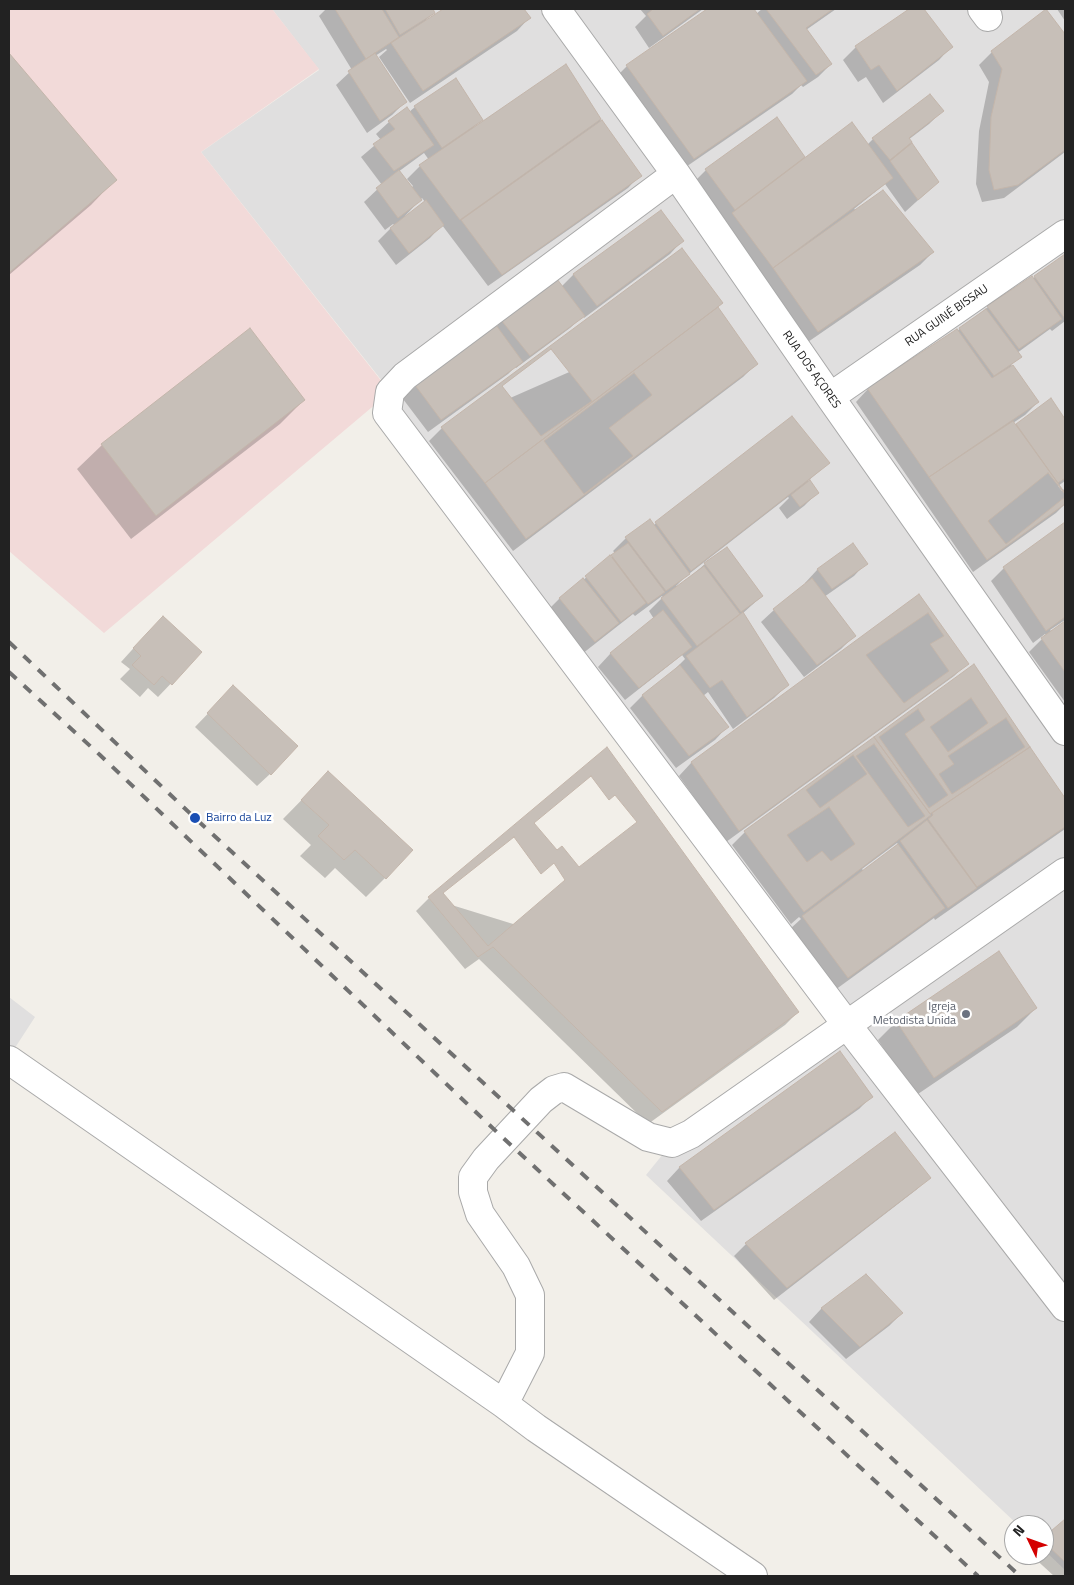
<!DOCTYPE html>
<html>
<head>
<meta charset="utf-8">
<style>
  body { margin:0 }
  #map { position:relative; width:1074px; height:1585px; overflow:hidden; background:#f2efe9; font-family:"Titillium Web",sans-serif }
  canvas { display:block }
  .frame { position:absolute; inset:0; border:10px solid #222; pointer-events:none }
  .north { position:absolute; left:1004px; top:1515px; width:50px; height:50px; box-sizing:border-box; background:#fff; border:1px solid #a7a7a7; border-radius:50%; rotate:312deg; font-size:14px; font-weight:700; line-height:20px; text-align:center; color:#222 }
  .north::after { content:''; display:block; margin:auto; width:18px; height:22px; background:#d40000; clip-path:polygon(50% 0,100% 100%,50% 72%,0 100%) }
</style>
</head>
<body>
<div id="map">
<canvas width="1074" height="1585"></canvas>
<div class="frame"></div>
<div class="north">N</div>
</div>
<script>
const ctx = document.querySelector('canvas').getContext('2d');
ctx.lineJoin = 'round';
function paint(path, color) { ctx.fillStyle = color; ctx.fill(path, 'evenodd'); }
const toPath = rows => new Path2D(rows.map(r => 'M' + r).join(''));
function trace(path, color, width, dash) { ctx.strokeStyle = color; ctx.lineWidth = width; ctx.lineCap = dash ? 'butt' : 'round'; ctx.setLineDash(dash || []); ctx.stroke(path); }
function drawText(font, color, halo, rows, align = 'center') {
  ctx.font = font + ' "Titillium Web",sans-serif'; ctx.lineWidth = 5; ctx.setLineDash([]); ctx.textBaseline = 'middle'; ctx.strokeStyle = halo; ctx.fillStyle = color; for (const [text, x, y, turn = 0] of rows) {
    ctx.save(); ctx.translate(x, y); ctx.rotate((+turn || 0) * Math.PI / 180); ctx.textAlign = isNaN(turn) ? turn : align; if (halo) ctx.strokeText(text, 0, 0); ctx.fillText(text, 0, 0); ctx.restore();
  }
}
const residential = toPath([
  [272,9,1065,9,1065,1570,1044,1550,1044,1525,1018,1525,646,1175,672,1143,846,1026,387,413,390,391,201,152,319,70],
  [9,997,35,1017,9,1057]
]);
const commercial = toPath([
  [9,9,272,9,319,69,201,152,390,392,104,633,9,551]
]);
const shadow = toPath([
  [326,9,431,9,434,12,426,20,426,21,445,9,523,9,529,18,517,31,410,103,379,57,387,50,386,49,375,56,405,102,392,115,367,133,336,85,352,70,319,16],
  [640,9,703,9,649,48,635,27,646,16],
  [709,9,753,9,756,14,762,9,836,9,806,30,831,64,818,77,803,87,801,85,792,94,680,171,614,79,627,66],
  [912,9,922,9,951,47,939,60,883,103,866,77,858,82,843,60,856,47],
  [1057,9,1065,9,1065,21],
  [1046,10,1065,36,1065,152,1004,198,982,202,976,184,979,131,989,82,979,65,992,52],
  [9,55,115,180,91,205,9,275],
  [566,66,601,121,640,175,628,188,488,286,442,225,430,238,396,265,378,241,394,225,393,224,385,230,364,202,382,185,361,157,381,140,376,134,389,122,409,112,415,107,481,120,473,128],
  [424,153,429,160,420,166,407,179,413,186,411,188,398,172],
  [422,198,425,202,406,217,405,216],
  [942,111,929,124,908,140,938,182,905,212,885,184,854,209,933,252,920,265,805,344,693,183,706,170,776,118,805,159,867,145,873,139],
  [661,211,682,241,670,254,584,318,583,316,570,328,516,368,515,367,508,374,428,432,403,399,416,386,496,327,502,321,561,287,573,275],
  [1065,256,1065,321,1052,331,1050,329,1017,353,1020,357,1011,365,1038,402,1025,415,1013,423,1015,426,1051,400,1065,421,1065,481,1058,486,1062,491,1065,488,1065,506,1064,505,1056,513,973,572,856,402,868,389,957,331,988,307,1032,279],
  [717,307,756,364,743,377,513,551,429,441,442,428],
  [249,330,304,400,280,424,131,539,77,469,102,445],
  [828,463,808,481,817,493,804,506,787,519,779,508,789,498,788,497,685,577,676,586,677,588,705,564,762,596,742,614,787,685,774,698,733,729,708,692,703,696,727,727,715,740,676,768,630,708,643,695,675,671,674,670,685,659,682,655,625,700,598,667,610,654,654,619,649,611,663,597,662,596,635,616,633,614,582,654,547,611,559,599,616,554,613,551,626,538,653,526,656,523],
  [1065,524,1065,620,1050,630,1052,632,1065,623,1065,702,1029,652,1046,635,1045,634,1033,643,991,581,1004,568],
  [853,545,866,563,854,576,824,597,854,636,841,649,804,677,761,622,774,610,806,584,805,583,817,570],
  [919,596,967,663,954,676,726,842,679,776,691,763],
  [150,630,201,652,158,697,148,688,140,697,120,679,130,669,121,662],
  [974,666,1065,800,1065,829,935,920,934,918,835,990,790,929,801,919,799,917,791,924,732,845,745,832],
  [897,843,898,844,892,850,864,871,862,869],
  [221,700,270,774,257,786,195,727],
  [328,773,385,878,366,897,335,868,325,878,300,856,311,845,283,819],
  [429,898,798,1012,785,1025,648,1124,479,959,465,969,416,911],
  [1036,1008,1017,1027,915,1096,878,1040,896,1022],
  [840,1053,872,1096,859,1109,701,1221,667,1181,679,1168],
  [929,1178,916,1190,774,1300,734,1256,746,1244],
  [866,1276,902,1313,889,1326,846,1359,809,1322,821,1309],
  [1065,1520,1065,1576,1054,1576,1031,1555,1044,1555,1044,1538]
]);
const building = toPath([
  [335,9,382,9,399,37,366,59,335,9],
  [385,9,433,9,435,13,400,35,385,9],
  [443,9,524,9,531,18,423,91,391,43,443,9],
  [653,9,700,9,663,36,647,14,653,9],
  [707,9,754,9,807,81,694,159,626,65,707,9],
  [766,9,833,9,806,28,832,64,816,75,766,9],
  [909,9,924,9,953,47,897,91,879,65,871,70,855,46,909,9],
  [1046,9,1065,34,1065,150,1018,185,994,190,989,170,991,117,1002,69,991,51,1046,9],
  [9,53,117,180,9,273,9,53],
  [375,53,407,102,380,121,348,71,375,53],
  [566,64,601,119,460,220,419,165,566,64],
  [456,78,483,120,442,148,414,106,456,78],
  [930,94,944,111,909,138,912,142,890,160,872,138,930,94],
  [407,107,434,145,394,171,373,144,395,129,388,121,407,107],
  [777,117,805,157,735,210,705,169,777,117],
  [602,120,642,176,502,275,461,220,602,120],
  [852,122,893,178,773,268,732,213,852,122],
  [912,143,939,182,918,200,890,161,912,143],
  [399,170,422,200,398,218,376,188,399,170],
  [883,190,934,252,818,332,773,268,883,190],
  [426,200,444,225,409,253,390,228,426,200],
  [661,210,684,241,597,306,573,274,661,210],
  [682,248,723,303,485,483,441,427,682,248],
  [1065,254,1065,319,1034,276,1065,254],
  [1032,276,1062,319,1019,349,987,306,1032,276],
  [557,279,585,316,530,356,501,320,557,279],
  [718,307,758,364,526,539,485,483,718,307],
  [986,309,1022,357,994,376,959,328,986,309],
  [496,325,523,362,441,420,415,385,496,325],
  [250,328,305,400,156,516,101,444,250,328],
  [957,329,992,378,1013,365,1039,402,929,477,867,388,957,329],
  [551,349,592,401,541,436,502,386,551,349],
  [634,373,652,395,609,428,633,456,584,494,544,441,634,373],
  [1051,398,1065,419,1065,478,1058,483,1016,424,1051,398],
  [792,416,830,463,691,571,655,522,792,416],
  [1013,421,1065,493,1065,504,987,560,929,477,1013,421],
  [1048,473,1065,494,1065,497,1006,544,988,521,1048,473],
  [810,480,819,493,800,507,791,495,810,480],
  [650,519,690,574,666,591,625,537,650,519],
  [1065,522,1065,617,1046,631,1003,567,1065,522],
  [628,543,665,592,648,604,611,555,628,543],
  [853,543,868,564,832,589,817,569,853,543],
  [727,547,763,596,741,612,704,563,727,547],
  [610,555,646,603,621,622,585,576,610,555],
  [704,566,740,614,697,646,661,598,704,566],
  [583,578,619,623,595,642,559,598,583,578],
  [812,578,856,636,817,665,773,609,812,578],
  [919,594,969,664,739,831,691,762,919,594],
  [663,610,692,647,639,688,610,653,663,610],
  [743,612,789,685,747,717,722,680,710,688,686,656,743,612],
  [928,613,944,636,930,644,949,671,904,703,866,655,928,613],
  [163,616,202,652,172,685,162,676,154,685,132,665,141,656,133,648,163,616],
  [1065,621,1065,672,1041,638,1065,621],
  [974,664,1030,747,930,814,874,737,974,664],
  [680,665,729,727,689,756,642,695,680,665],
  [233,685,298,746,271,775,207,713,233,685],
  [971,698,988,723,948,752,930,727,971,698],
  [918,709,925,720,905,734,948,795,929,808,879,737,918,709],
  [1006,718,1025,747,952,794,939,774,954,764,948,756,1006,718],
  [874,737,931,815,804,912,744,831,874,737],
  [874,744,925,816,908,827,856,756,874,744],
  [607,747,799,1012,662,1112,493,947,478,957,428,897,607,747],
  [1030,747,1065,798,1065,827,977,887,928,819,933,815,932,813,1030,747],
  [853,755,867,774,820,808,806,790,853,755],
  [328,771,413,850,386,879,355,850,344,860,318,836,329,825,301,800,328,771],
  [591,776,609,800,615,795,637,822,579,867,562,846,557,850,534,823,591,776],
  [829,807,855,844,831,861,822,851,807,862,787,835,829,807],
  [927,820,977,888,948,908,900,841,927,820],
  [514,837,541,874,554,863,565,880,488,946,443,893,514,837],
  [898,844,945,908,848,978,802,916,898,844],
  [999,951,1037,1008,934,1078,896,1021,999,951],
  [840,1051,873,1097,714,1210,679,1167,840,1051],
  [895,1132,931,1178,787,1288,745,1243,895,1132],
  [866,1274,903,1313,860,1347,821,1308,866,1274],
  [1065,1519,1065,1562,1044,1542,1044,1537,1065,1519]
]);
const street = toPath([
  [556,9,676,174,830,397,1065,731],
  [982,9,988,17],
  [676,174,405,376,390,392,387,413,847,1025,1065,1307],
  [830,397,1065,234],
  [9,1060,504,1404],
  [753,1576,536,1428,504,1404,530,1353,530,1295,516,1266,480,1214,473,1192,473,1177,486,1159,541,1100,554,1090,564,1087,648,1137,672,1143,691,1134,1065,872]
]);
const rail = toPath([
  [9,642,195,818,1020,1576],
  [9,672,100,755,500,1135,978,1576]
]);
const markers = [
  [195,818,6,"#1a4fb4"],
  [966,1014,5,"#6b7280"]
];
const streetNames = [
  ["RUA GUINÉ BISSAU",947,316,-35],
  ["RUA DOS AÇORES",811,370,55]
];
const transitNames = [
  ["Bairro da Luz",206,818]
];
const worshipNames = [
  ["Igreja",956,1007],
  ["Metodista Unida",956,1021]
];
paint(residential, '#e0dfdf');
paint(commercial, '#f2dad9');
paint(shadow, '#0003');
paint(building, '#c7bfb8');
trace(building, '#c4b6ab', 1);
trace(street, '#a9a9a9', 30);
trace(street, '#fff', 28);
trace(rail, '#707070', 4, [10, 10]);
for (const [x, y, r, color] of markers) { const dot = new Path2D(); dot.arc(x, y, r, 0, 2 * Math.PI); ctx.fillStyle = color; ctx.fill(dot); trace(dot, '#fff', 2); }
drawText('12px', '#222', '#fff', streetNames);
drawText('12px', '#164399', '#fff', transitNames, 'left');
drawText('12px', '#5b616d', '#fff', worshipNames, 'right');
</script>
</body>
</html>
